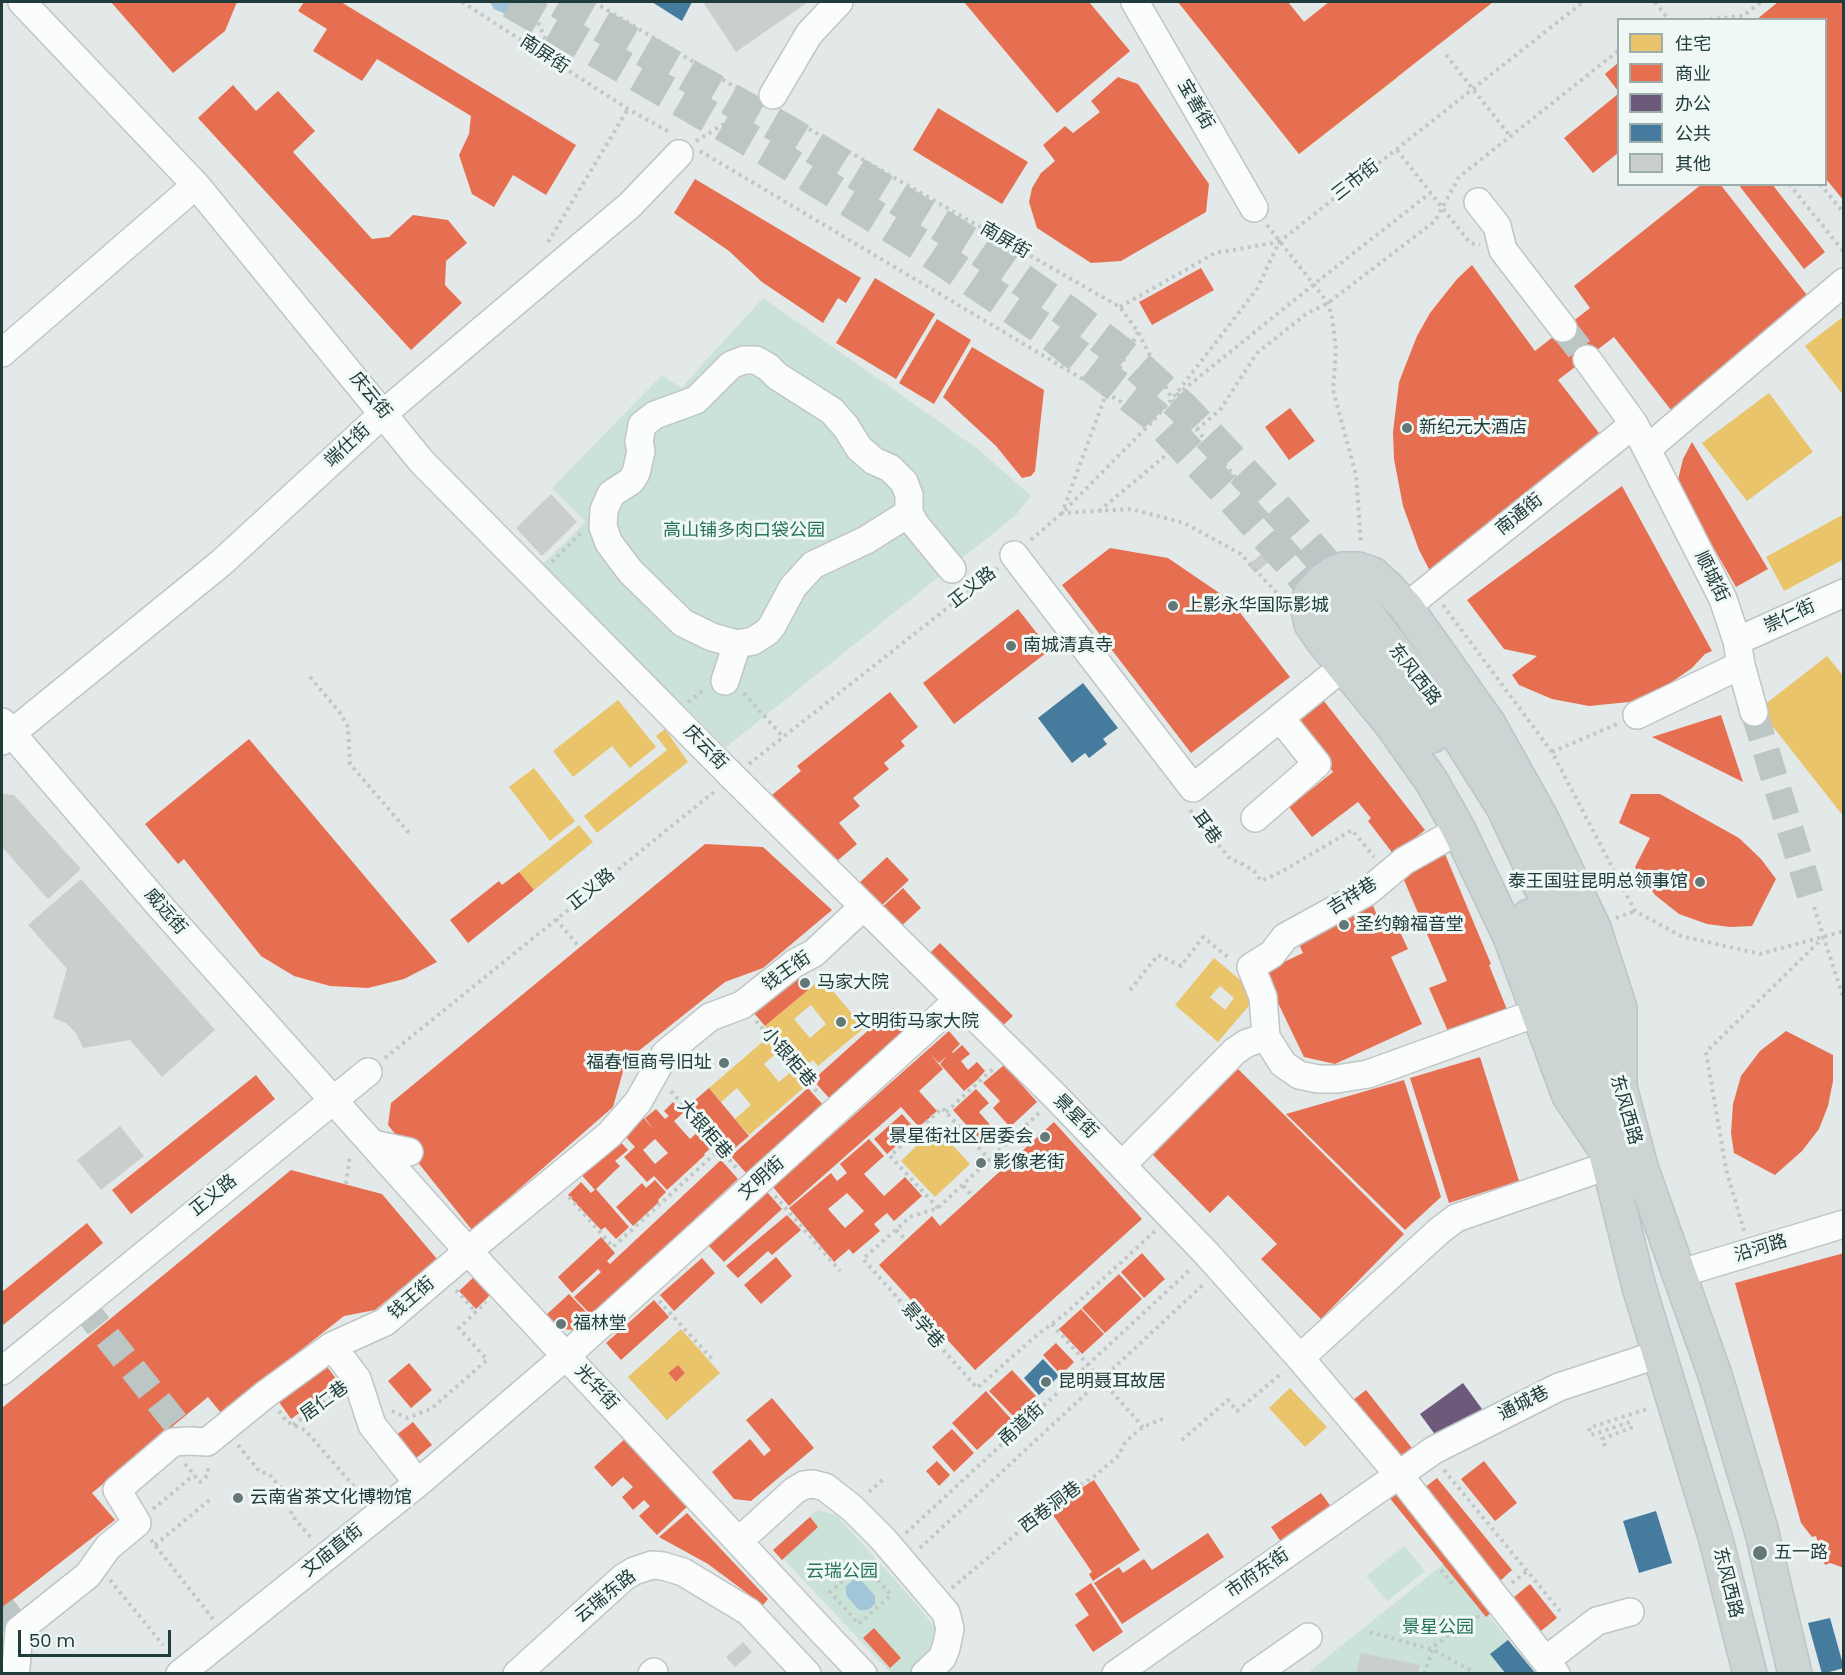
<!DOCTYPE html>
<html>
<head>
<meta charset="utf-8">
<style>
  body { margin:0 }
  #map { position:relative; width:1845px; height:1675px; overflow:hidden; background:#e3e8e8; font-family:Poppins,"Noto Sans SC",sans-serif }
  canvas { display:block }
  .frame { position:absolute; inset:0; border:3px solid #203c3b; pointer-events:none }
  .legend { position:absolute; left:1617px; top:18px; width:210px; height:168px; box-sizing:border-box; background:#f0f8f6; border:2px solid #9dadab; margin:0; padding:8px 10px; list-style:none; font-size:18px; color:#203c3b }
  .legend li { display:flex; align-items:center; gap:12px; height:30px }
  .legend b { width:30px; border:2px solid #9dadab }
  .scale { position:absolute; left:18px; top:1630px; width:153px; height:27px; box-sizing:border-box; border:3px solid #203c3b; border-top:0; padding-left:8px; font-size:18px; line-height:21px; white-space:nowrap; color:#203c3b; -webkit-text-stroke:4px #f0f8f6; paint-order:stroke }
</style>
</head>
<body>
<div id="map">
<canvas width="1845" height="1675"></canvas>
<div class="frame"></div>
<ul class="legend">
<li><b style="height:16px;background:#e9c46a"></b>住宅</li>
<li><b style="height:16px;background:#e76f51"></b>商业</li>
<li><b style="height:16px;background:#6d597a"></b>办公</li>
<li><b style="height:16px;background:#457b9d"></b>公共</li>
<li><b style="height:16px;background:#cacfce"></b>其他</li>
</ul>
<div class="scale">50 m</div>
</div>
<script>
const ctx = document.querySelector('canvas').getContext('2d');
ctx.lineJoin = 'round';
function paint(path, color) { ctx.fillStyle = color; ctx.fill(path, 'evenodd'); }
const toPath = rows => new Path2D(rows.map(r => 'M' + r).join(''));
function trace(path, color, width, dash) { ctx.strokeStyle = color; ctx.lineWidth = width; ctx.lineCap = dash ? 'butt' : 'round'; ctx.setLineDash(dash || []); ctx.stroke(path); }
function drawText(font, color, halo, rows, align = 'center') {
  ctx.font = font + ' Poppins,"Noto Sans SC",sans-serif'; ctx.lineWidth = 6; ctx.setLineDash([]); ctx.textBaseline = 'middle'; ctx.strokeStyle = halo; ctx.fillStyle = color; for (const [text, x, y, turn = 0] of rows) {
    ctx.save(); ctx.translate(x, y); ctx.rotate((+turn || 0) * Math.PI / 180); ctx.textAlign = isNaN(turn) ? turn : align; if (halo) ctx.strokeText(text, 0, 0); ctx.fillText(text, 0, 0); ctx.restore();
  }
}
const green = toPath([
  [763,298,978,449,1031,496,1015,516,726,747,540,567,586,522,552,488,662,375,681,388],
  [817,1510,836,1515,913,1600,944,1639,922,1673,891,1673,774,1549],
  [1405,1546,1425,1571,1387,1601,1366,1576],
  [1445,1563,1536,1673,1313,1674,1310,1671]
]);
const water = toPath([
  [490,2,526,2,521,10,508,15,494,9],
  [854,1579,862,1581,875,1596,875,1604,868,1610,859,1610,846,1595,846,1586]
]);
const homes = toPath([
  [1178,2,1288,2,1304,22,1329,2,1336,2,1397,78,1299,154],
  [1420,2,1493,2,1448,37],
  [1788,2,1844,2,1844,79,1826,93,1826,20,1766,20],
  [1844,316,1844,396,1805,346],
  [1769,393,1813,452,1747,501,1702,443],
  [1844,514,1844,559,1784,591,1766,557],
  [1827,656,1844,677,1844,817,1759,709],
  [618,700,656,747,630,768,612,746,573,777,553,751],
  [665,729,688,762,597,833,584,816,667,750,656,736],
  [534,768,575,821,550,841,509,787],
  [579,825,593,842,534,890,519,872],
  [1214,958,1258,995,1218,1042,1175,1005],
  [1220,986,1234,998,1225,1010,1210,997],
  [822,978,864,1028,818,1066,813,1060,801,1070,765,1026],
  [811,1005,826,1024,810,1038,794,1019],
  [767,1038,779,1051,764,1064,779,1082,794,1069,807,1085,749,1135,735,1119,751,1105,737,1088,721,1102,709,1088],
  [936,1127,970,1164,935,1197,901,1161],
  [681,1329,720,1373,667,1420,628,1377],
  [678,1365,685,1373,676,1382,668,1373],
  [1290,1388,1327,1427,1305,1447,1269,1408]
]);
const shops = toPath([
  [111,2,237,2,225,31,173,73],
  [304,2,341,2,576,145,546,195,513,175,494,207,472,194,459,155,469,134,471,116,377,59,362,81,313,51,327,29,298,11],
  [964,2,1089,2,1130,51,1057,113],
  [1178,2,1288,2,1304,22,1329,2,1493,2,1299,154],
  [1778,2,1844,2,1844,201,1826,179,1826,20,1756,20],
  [1618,63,1618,91,1605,74],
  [1118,77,1138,84,1209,184,1206,212,1121,261,1091,263,1037,228,1029,202,1032,188,1041,173,1055,161,1043,145,1065,126,1073,133,1100,112,1091,101],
  [233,85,256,111,278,91,315,131,293,152,372,239,389,237,413,215,448,220,467,243,446,261,445,285,462,303,411,350,198,118],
  [1618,94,1618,153,1593,173,1564,138],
  [938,108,1028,162,1002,204,913,150],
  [695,179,861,278,846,303,838,298,823,323,762,282,729,251,674,213],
  [1702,184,1720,184,1810,299,1671,410,1614,337,1558,380,1599,433,1430,571,1419,550,1403,506,1394,459,1393,432,1399,382,1417,336,1430,313,1457,279,1472,265,1535,351,1590,308,1574,286],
  [1738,184,1772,184,1825,252,1804,269],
  [1201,268,1214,290,1152,325,1139,302],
  [875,278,935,314,896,379,836,343],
  [937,319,971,340,934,404,899,383],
  [972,347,1044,390,1035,471,1031,476,1022,478,996,446,943,397],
  [1290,408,1315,441,1289,460,1265,427],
  [1692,442,1768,569,1736,587,1677,484,1683,459],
  [1622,486,1712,651,1705,654,1692,668,1666,686,1629,702,1589,706,1552,699,1519,685,1512,675,1537,656,1504,649,1467,600],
  [1110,548,1168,558,1231,601,1290,677,1191,753,1062,585],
  [1018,609,1050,650,954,724,923,683],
  [890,692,918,727,901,741,905,746,884,763,889,769,853,798,860,806,839,823,857,844,830,867,766,800,801,771,797,766],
  [1320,696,1425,830,1394,855,1368,821,1371,818,1358,802,1312,837,1289,807,1333,772,1297,726,1302,721,1297,714],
  [1721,715,1743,782,1652,737],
  [249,739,437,962,404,979,368,988,330,986,294,976,261,956,184,859,178,864,145,824],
  [1631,794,1660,794,1739,838,1761,859,1776,879,1752,926,1730,927,1707,924,1679,914,1655,895,1635,867,1650,838,1619,823],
  [705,844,763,847,832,910,763,968,725,982,626,1061,613,1107,472,1230,388,1125,391,1103],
  [1445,854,1491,964,1489,965,1508,1012,1450,1036,1429,988,1447,981,1401,873],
  [887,857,909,880,879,908,858,884],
  [519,872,534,890,468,943,450,920,499,881,502,885],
  [903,888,921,908,898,929,880,909],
  [1372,903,1380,923,1393,917,1408,949,1391,957,1422,1024,1335,1064,1304,1057,1263,972,1303,953,1296,938],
  [940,943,1013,1016,996,1032,924,959],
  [796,976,808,990,765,1026,753,1012],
  [893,1008,909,1026,829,1098,813,1080],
  [949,1031,960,1044,952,1052,953,1053,962,1045,970,1054,961,1061,968,1070,977,1062,985,1071,977,1080,964,1091,940,1064,947,1056,939,1063,930,1054,943,1069,919,1091,937,1111,919,1127,901,1107,789,1206,773,1187],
  [1786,1031,1833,1055,1833,1081,1828,1106,1819,1129,1802,1151,1775,1175,1734,1153,1731,1133,1733,1104,1741,1076,1760,1051],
  [1480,1057,1519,1181,1449,1203,1410,1078],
  [1004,1065,1037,1102,1010,1127,993,1108,1000,1101,983,1083],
  [1238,1069,1404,1234,1321,1319,1261,1259,1277,1244,1228,1195,1210,1213,1153,1155],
  [256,1075,275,1099,131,1214,112,1190],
  [1404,1080,1441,1197,1405,1230,1286,1114],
  [709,1088,749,1136,729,1153,688,1106],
  [808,1088,823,1105,746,1173,731,1156],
  [976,1089,989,1103,979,1112,998,1134,985,1146,953,1110],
  [673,1102,683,1113,674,1121,690,1139,699,1131,713,1146,704,1154,705,1155,667,1190,654,1176,647,1182,624,1157,635,1147,624,1135,643,1117,654,1130,645,1118,656,1109,665,1119,669,1116,664,1111],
  [655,1139,668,1153,655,1164,643,1150],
  [902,1114,915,1129,887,1154,874,1139],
  [1054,1122,1142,1219,975,1370,879,1265,932,1216,940,1226],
  [618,1139,628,1150,615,1161,620,1166,595,1190,578,1171],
  [869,1139,884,1156,864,1174,884,1196,905,1177,922,1196,894,1221,887,1213,874,1224,880,1231,853,1254,849,1249,834,1262,789,1208,831,1173,837,1181,847,1173,840,1164],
  [847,1193,864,1211,845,1228,828,1209],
  [721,1160,738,1179,591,1315,574,1297,601,1272,598,1269,572,1293,558,1277,601,1237,615,1253,607,1261,610,1264],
  [291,1170,382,1194,437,1259,375,1310,344,1316,221,1413,208,1397,92,1493,115,1520,2,1608,2,1408],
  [655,1180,666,1192,658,1200,659,1202,633,1226,616,1207,642,1183,646,1188],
  [581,1182,591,1193,596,1189,629,1227,616,1239,605,1227,601,1230,568,1195],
  [767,1192,782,1209,724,1262,708,1245],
  [787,1215,801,1230,772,1255,768,1251,738,1278,726,1266],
  [87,1223,103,1243,2,1326,2,1292],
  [1142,1253,1165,1279,1144,1298,1121,1272],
  [1844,1253,1844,1568,1830,1563,1825,1565,1816,1536,1812,1537,1801,1523,1735,1283],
  [776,1257,792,1276,761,1304,744,1285],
  [702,1258,715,1273,674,1311,660,1295],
  [1119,1274,1142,1299,1105,1333,1082,1308],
  [474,1277,490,1295,476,1309,459,1291],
  [569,1294,591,1317,579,1328,574,1330,562,1329,546,1315],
  [654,1300,669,1317,621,1360,606,1343],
  [1081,1309,1104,1334,1082,1354,1059,1329],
  [1056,1343,1074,1362,1061,1375,1043,1355],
  [322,1360,340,1384,291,1419,274,1395],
  [409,1363,432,1390,411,1408,388,1381],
  [678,1365,685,1373,676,1382,668,1373],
  [1012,1370,1036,1396,1014,1417,989,1391],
  [1366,1390,1412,1448,1400,1458,1353,1400],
  [986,1391,1011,1419,977,1450,952,1423],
  [772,1398,814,1448,751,1501,734,1499,712,1472,750,1439,764,1456,771,1450,746,1420],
  [413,1422,432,1445,410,1463,391,1439],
  [952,1429,974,1453,954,1472,932,1447],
  [627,1437,690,1504,657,1535,639,1516,650,1506,644,1500,633,1510,622,1497,633,1487,623,1477,612,1487,594,1467],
  [937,1461,950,1475,939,1486,926,1471],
  [1484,1461,1517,1503,1495,1521,1461,1479],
  [1437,1478,1512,1570,1500,1581,1424,1488],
  [1094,1480,1140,1550,1093,1581,1089,1574,1092,1572,1049,1509],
  [1398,1487,1497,1608,1486,1617,1388,1496],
  [1321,1493,1337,1515,1286,1549,1271,1527],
  [687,1513,768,1599,763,1605,708,1564,659,1537],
  [810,1517,818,1527,782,1560,773,1550],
  [1208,1533,1224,1557,1122,1624,1094,1583,1119,1567,1123,1573,1144,1559,1152,1570],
  [1091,1583,1123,1632,1093,1652,1075,1625,1089,1615,1075,1594],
  [1530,1584,1557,1618,1541,1631,1514,1597],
  [874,1628,901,1658,890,1668,863,1638]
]);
const offices = toPath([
  [1463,1383,1482,1409,1439,1440,1420,1414]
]);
const public = toPath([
  [652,2,692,2,682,21],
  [1083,683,1118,728,1103,739,1107,744,1089,758,1085,753,1072,763,1038,718],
  [1043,1359,1059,1376,1039,1395,1024,1378],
  [1656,1511,1672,1563,1639,1573,1623,1521],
  [1830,1618,1844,1668,1822,1674,1808,1623],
  [1508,1640,1536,1674,1506,1674,1490,1654]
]);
const building = toPath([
  [703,2,808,2,736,52],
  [551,494,577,522,542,556,516,528],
  [1278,541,1285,549,1255,573,1248,565],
  [2,794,14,795,81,869,48,899,2,847],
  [81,879,215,1030,162,1077,130,1040,83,1048,76,1033,66,1023,53,1018,67,969,28,925],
  [120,1126,144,1156,101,1190,77,1160],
  [743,1642,752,1652,735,1667,726,1657],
  [1361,1653,1420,1665,1418,1674,1356,1674]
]);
const minorTunnel = toPath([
  [1563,328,1587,359],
  [1754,712,1814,907],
  [82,1305,190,1441],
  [2,1607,19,1630]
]);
const majorTunnel = toPath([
  [511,2,767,150,921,245,1049,333,1154,415,1234,500,1331,608],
  [559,2,795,136,968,242,1069,313,1134,363,1184,409,1274,505,1351,593]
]);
const path = toPath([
  [462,2,628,109,671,133],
  [529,2,556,63],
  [594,2,750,96],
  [1655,2,1669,20],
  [1702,20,1743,16,1761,2],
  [1446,55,1510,136],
  [783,114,1120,307,1138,332,1172,399,1305,563],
  [696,141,754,106],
  [1397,150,1470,243,1480,245],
  [700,151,1153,421],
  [1789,184,1844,252],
  [1820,184,1844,213],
  [1267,225,1328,303,1332,316,1336,349,1333,390,1356,475,1361,543],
  [548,242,628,109],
  [1120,307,1215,253,1279,242],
  [1138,332,1106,394,1062,513,1131,509,1184,523,1241,554,1284,601],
  [1177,395,1313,285,1430,193],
  [1099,511,1220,410,1257,353,1306,314,1328,303,1435,221,1459,177,1618,51],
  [1031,540,1062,513,1153,421,1172,399,1257,289,1279,242,1583,2],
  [552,562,581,533],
  [1443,605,1552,752,1635,911,1681,936,1760,954,1844,931],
  [310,677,340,713,348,727,350,764,410,834],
  [744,693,783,737],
  [688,702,706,688],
  [1552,752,1617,724],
  [749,764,998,568],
  [1190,810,1230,859,1239,862,1254,871,1261,881,1283,871,1352,830,1374,857],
  [1814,907,1844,1000],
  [1616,918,1635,911],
  [556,919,579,947],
  [1130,990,1158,955,1181,966,1203,937,1229,958],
  [756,1021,820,1095],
  [385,1058,715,791],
  [671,1091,738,1170],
  [946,1112,994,1068],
  [1039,1113,938,1208,910,1217,863,1259,977,1388,1037,1335,1065,1314,1155,1231],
  [1018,1133,1030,1145],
  [346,1184,350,1155],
  [963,1186,973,1196],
  [775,1196,840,1271],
  [569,1197,613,1247,720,1149],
  [938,1208,890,1156,942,1108,990,1160],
  [896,1230,906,1240],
  [1744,1231,1726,1169,1706,1052,1823,938],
  [456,1290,476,1312],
  [659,1301,712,1359],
  [1052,1324,1143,1427],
  [279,1411,287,1422,305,1430,365,1499],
  [392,1411,407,1418,431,1409,487,1360,459,1328,486,1302],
  [293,1425,337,1393],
  [1182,1440,1228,1400,1237,1411,1283,1372],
  [238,1445,260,1472,269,1474,293,1502,291,1514,313,1540],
  [1605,1446,1602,1439,1631,1428,1630,1422,1591,1435,1589,1428,1650,1408],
  [185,1464,200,1482,208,1475,208,1464],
  [1444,1470,1560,1611],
  [869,1492,886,1477],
  [153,1509,194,1475],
  [906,1533,1191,1269],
  [151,1540,213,1619],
  [155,1545,212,1498],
  [920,1548,1205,1283],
  [863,1563,891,1595,859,1624,830,1592,863,1563],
  [1441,1570,1454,1586],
  [110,1580,163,1645],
  [1512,1583,1527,1571],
  [952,1588,1048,1507,1096,1475,1119,1455,1125,1442,1143,1427,1165,1418],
  [1370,1632,1434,1650,1477,1674],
  [1424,1674,1434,1646,1448,1636,1460,1635,1466,1631,1478,1616,1476,1613]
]);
const minor = toPath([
  [22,2,196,185,422,462,733,777,1056,1097,1207,1254,1300,1358,1399,1475,1556,1674],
  [1135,2,1254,208],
  [773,95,809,34,839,2],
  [1478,202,1497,226,1503,250,1563,328],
  [2,353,196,185],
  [1587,359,1634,424,1723,599,1737,641,1741,665,1754,712],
  [1647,449,1844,282],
  [909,513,866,540,813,565,793,587,772,626,767,632,753,641,737,644,712,637,683,623,630,571,609,543,603,527,604,510,611,494,631,481,636,473,641,451,639,442,642,425,655,415,696,400,731,365,744,360,756,360,768,367,777,376,832,411,846,427,859,448,874,461,890,468,904,482,909,495,909,513,915,524,952,569],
  [1014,555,1193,788,1344,666],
  [1406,607,1634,424],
  [1737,641,1844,593],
  [725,681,737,644],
  [1637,715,1741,665],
  [2,722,158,904,468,1251,821,1630,863,1674],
  [2,741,221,563,384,413,630,205,679,154],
  [1255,818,1317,764,1280,718],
  [1459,830,1404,861,1367,892,1285,937,1272,954,1251,967,1263,997,1266,1037,1283,1064,1299,1075,1318,1079,1337,1079,1368,1074,1539,1012],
  [373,1144,409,1152],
  [1122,1165,1235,1051,1247,1043,1266,1037],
  [1678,1274,1844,1224],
  [332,1346,357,1379,372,1425,418,1483],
  [1300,1358,1439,1231,1456,1218,1607,1166],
  [2,1371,368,1072],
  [739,1541,794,1491,804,1485,813,1484,825,1487,852,1508,883,1539,946,1613,950,1629,946,1648,942,1658,925,1674],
  [1546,1660,1597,1621,1630,1612],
  [9,1674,16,1668,19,1630,88,1575,108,1547,137,1523,117,1490,173,1442,190,1441,207,1442,266,1394,332,1346,385,1322,468,1251,610,1134,638,1102,665,1054,710,1017,742,1005,795,963,814,953,863,907],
  [180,1674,418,1483,566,1356,957,1001],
  [517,1674,624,1577,634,1571,652,1565,663,1566,683,1572,749,1612,807,1674],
  [652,1674,654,1672],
  [1116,1674,1434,1450,1559,1387,1659,1354],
  [1255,1674,1308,1637]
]);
const major = toPath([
  [1351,593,1446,717,1504,809,1563,935,1620,1087,1641,1167,1715,1375,1761,1529,1795,1674],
  [1331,608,1432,736],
  [1529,916,1542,943,1586,1073,1639,1287,1716,1540,1750,1674],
  [1602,1145,1569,1096,1510,937,1459,830,1432,782,1391,724,1322,640,1311,624,1308,610,1310,595,1320,583,1333,573,1343,569,1358,569,1373,574,1389,589,1406,607,1489,724,1542,819,1594,928,1620,1008,1620,1087]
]);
const markers = [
  [1407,428,6,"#647878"],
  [1173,606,6,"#647878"],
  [1011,646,6,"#647878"],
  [1700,882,6,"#647878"],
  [1344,925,6,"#647878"],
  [805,983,6,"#647878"],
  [841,1022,6,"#647878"],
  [724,1063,6,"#647878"],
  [1045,1137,6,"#647878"],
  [981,1163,6,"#647878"],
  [561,1324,6,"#647878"],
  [1046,1382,6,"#647878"],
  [238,1498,6,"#647878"],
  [1760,1553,8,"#647878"]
];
const streetNames = [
  ["南屏街",544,55,33],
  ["宝善街",1195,105,60],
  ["三市街",1356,181,-38],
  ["南屏街",1005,241,30],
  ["庆云街",370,396,51],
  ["端仕街",348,446,-43],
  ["南通街",1520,515,-39],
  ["顺城街",1711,577,64],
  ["正义路",973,588,-38],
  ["崇仁街",1790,617,-25],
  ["东风西路",1414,675,52],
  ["庆云街",705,748,46],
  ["耳巷",1206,828,54],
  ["正义路",592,890,-39],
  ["吉祥巷",1353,897,-32],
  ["威远街",165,912,49],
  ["钱王街",787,972,-35],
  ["小银柜巷",788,1058,49],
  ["东风西路",1625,1110,74],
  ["景星街",1075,1117,45],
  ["大银柜巷",704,1130,49],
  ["文明街",762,1179,-42],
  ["正义路",214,1196,-39],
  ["沿河路",1761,1249,-17],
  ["钱王街",412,1299,-41],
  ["景学巷",922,1326,49],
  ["光华街",596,1388,47],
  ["居仁巷",325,1402,-36],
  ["通城巷",1524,1404,-27],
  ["甬道街",1022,1425,-43],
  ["西卷洞巷",1051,1508,-37],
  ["文庙直街",333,1551,-39],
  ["市府东街",1258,1574,-35],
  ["东风西路",1727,1583,76],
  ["云瑞东路",606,1597,-39]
];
const poiNames = [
  ["新纪元大酒店",1419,428],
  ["上影永华国际影城",1185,606],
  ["南城清真寺",1023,646],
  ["泰王国驻昆明总领事馆",1688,882,"right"],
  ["圣约翰福音堂",1356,925],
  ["马家大院",817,983],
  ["文明街马家大院",853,1022],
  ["福春恒商号旧址",712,1063,"right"],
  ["景星街社区居委会",1033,1137,"right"],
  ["影像老街",993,1163],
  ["福林堂",573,1324],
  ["昆明聂耳故居",1058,1382],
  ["云南省茶文化博物馆",250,1498],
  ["五一路",1774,1553]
];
const parkNames = [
  ["高山铺多肉口袋公园",744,531],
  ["云瑞公园",842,1572],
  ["景星公园",1438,1628]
];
paint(green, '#cbe2d8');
paint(water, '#a1c5d9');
paint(homes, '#e9c46a');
paint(shops, '#e76f51');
paint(offices, '#6d597a');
paint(public, '#457b9d');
paint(building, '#cacfce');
trace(minorTunnel, '#bcc6c5', 27, [27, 14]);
trace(majorTunnel, '#bcc6c5', 33, [33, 16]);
trace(minor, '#c0c5c5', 30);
trace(major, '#bbc5c5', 36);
trace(path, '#c0c8c7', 4, [3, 4.5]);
trace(minor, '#fbfcfc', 27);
trace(major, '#ccd5d4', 33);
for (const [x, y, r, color] of markers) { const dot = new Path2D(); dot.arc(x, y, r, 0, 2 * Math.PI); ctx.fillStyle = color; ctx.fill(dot); trace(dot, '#f0f8f6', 2); }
drawText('18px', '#203c3b', '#f0f8f6', streetNames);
drawText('18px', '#203c3b', '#f0f8f6', poiNames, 'left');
drawText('18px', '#287556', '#f0f8f6', parkNames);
</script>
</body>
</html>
